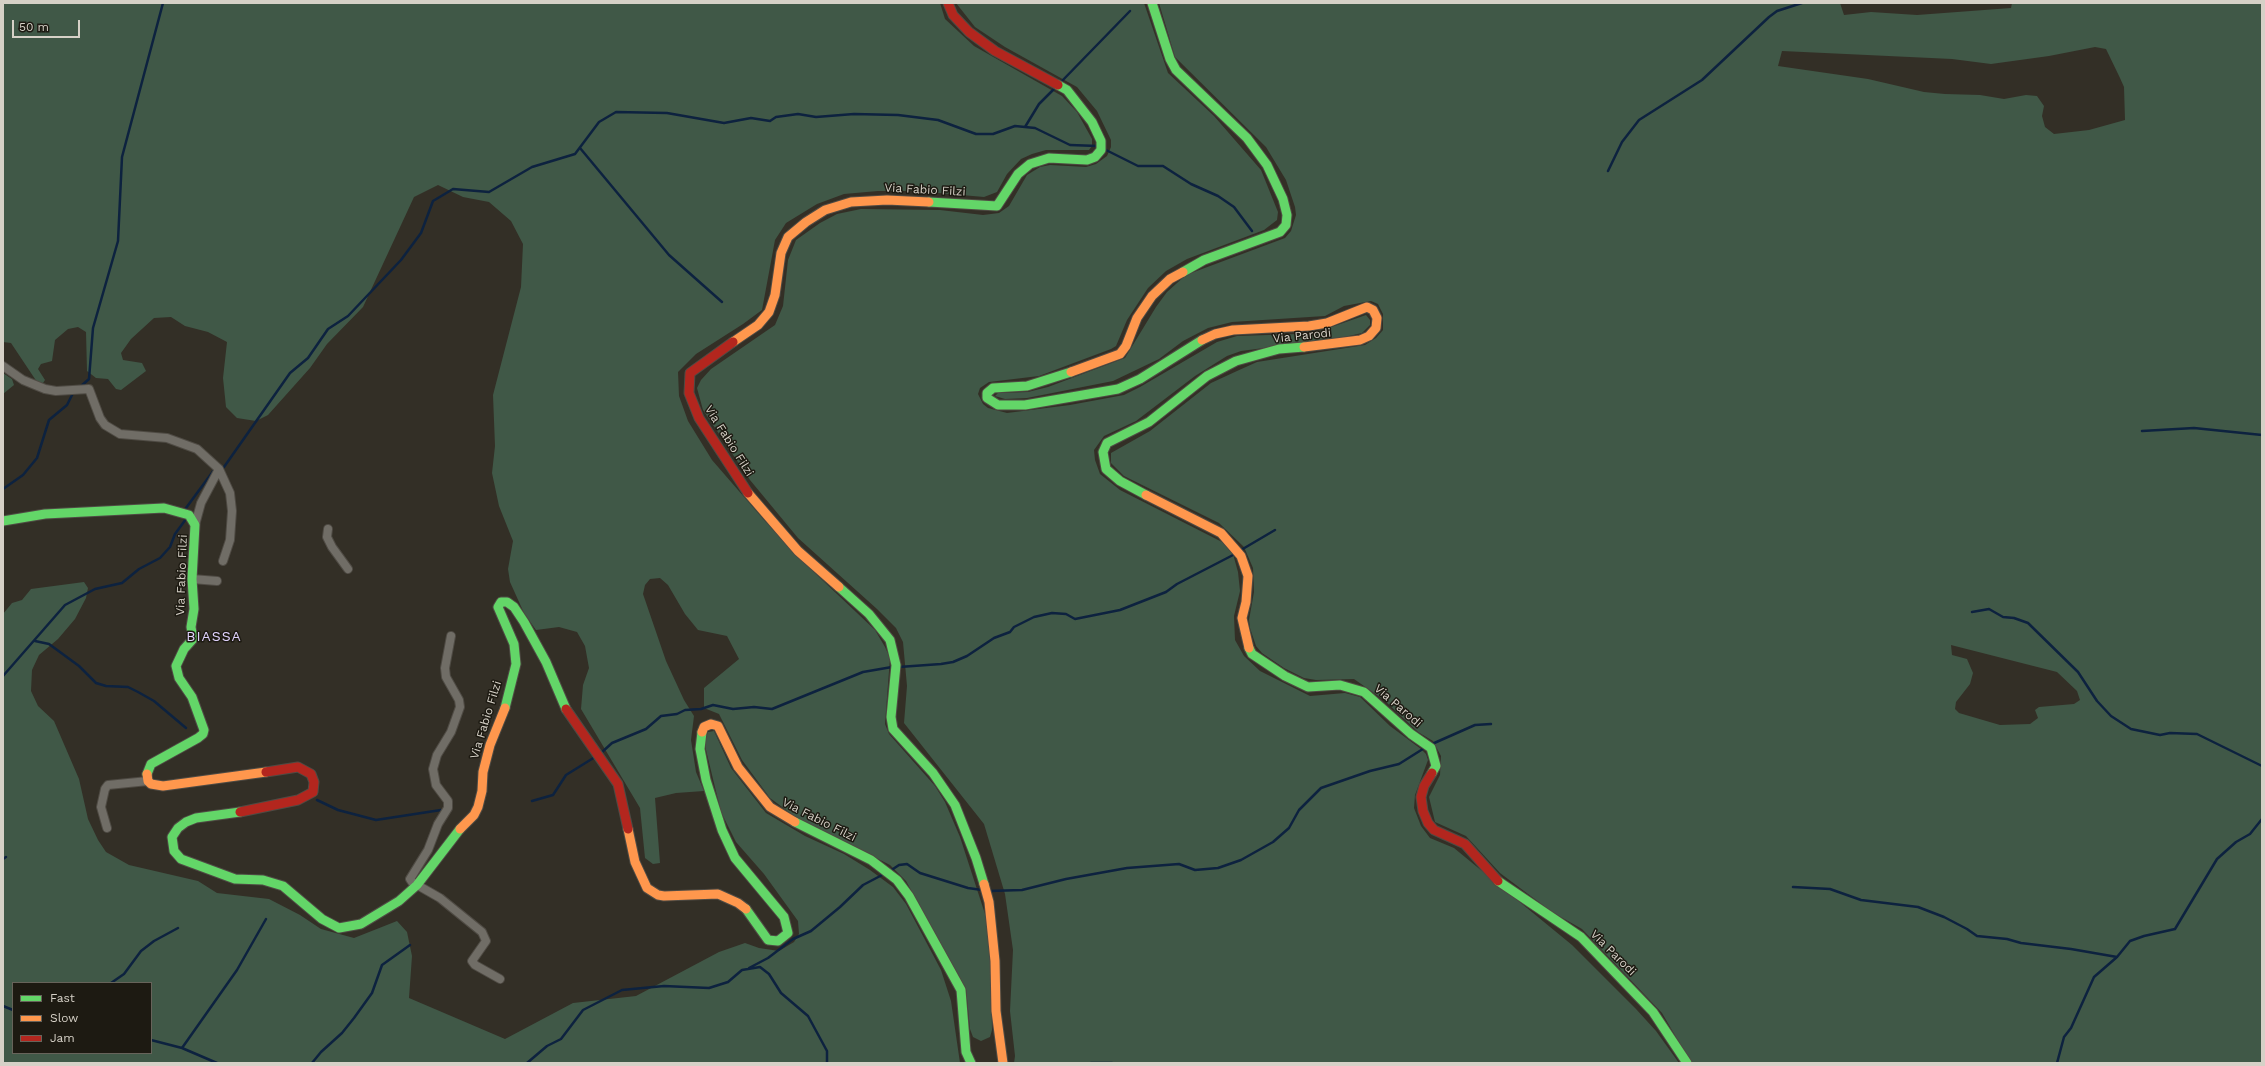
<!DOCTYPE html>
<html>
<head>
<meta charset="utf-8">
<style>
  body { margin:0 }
  #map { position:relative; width:2265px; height:1066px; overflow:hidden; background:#332f26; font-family:"Work Sans",sans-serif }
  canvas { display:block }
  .frame { position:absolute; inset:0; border:4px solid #d6d1c7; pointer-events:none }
  .legend { position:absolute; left:12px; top:982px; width:140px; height:72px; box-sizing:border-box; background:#1d1a12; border:1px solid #67635a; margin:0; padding:5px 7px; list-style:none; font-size:12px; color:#d6d1c7 }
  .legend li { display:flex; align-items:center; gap:8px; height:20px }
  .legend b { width:20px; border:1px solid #67635a }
  .scale { position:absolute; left:12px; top:20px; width:68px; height:18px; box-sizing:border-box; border:2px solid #d6d1c7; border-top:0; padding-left:5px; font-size:12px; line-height:14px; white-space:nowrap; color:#d6d1c7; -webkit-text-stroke:3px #1d1a12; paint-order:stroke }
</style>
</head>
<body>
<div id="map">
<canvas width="2265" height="1066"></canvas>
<div class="frame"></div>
<ul class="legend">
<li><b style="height:5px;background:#63d668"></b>Fast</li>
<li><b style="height:5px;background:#ff974d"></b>Slow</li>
<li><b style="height:5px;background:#b3261e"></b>Jam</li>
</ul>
<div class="scale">50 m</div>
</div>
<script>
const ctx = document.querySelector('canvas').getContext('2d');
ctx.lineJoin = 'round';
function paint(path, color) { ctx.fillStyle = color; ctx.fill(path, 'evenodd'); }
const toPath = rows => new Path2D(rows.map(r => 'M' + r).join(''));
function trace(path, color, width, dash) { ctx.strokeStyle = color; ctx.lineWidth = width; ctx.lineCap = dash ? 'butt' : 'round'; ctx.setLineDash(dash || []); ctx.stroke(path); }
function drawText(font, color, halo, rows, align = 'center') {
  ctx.font = font + ' "Work Sans",sans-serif'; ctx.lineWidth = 3; ctx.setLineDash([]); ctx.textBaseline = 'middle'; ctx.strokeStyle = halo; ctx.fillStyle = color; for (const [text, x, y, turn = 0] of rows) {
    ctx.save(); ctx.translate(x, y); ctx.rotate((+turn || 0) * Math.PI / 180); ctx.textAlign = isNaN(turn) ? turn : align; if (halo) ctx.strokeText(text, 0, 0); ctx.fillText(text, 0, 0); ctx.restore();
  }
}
const green = toPath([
  [3,3,940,3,945,19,974,46,1062,96,1077,112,1092,139,1092,146,1089,150,1046,150,1032,154,1021,159,1007,174,997,192,984,197,916,191,878,191,844,194,817,204,786,223,775,240,762,310,743,324,696,354,678,372,679,396,688,421,712,460,764,520,799,558,875,630,885,647,890,658,885,724,889,734,935,786,945,802,960,837,986,917,991,971,992,1030,990,1037,981,1041,973,1037,970,1029,966,989,906,881,890,865,797,818,770,798,742,760,719,714,704,708,704,688,739,659,727,636,698,630,685,614,668,585,660,578,650,579,645,585,643,594,666,661,684,700,694,716,691,740,696,772,704,791,676,793,655,798,660,863,653,864,645,858,640,808,581,709,583,685,589,668,585,646,577,632,559,627,536,630,524,613,510,582,508,569,513,541,499,506,492,473,495,446,493,395,521,287,523,244,511,221,489,202,463,197,438,185,414,197,363,307,327,344,310,368,268,415,256,421,237,418,226,407,223,378,227,342,208,332,185,326,171,317,154,318,131,339,121,353,123,360,142,363,146,371,121,390,116,389,108,379,96,378,87,371,86,332,78,327,68,329,55,340,52,361,41,364,38,369,45,380,43,383,37,382,11,343,3,342],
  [956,3,1144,3,1168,73,1214,116,1261,170,1278,212,1277,220,1264,230,1187,259,1166,271,1148,288,1127,320,1116,346,1111,349,1039,376,989,382,980,388,978,394,983,404,988,408,1007,413,1070,405,1124,395,1140,387,1217,342,1237,336,1299,334,1320,331,1366,315,1370,320,1370,325,1362,333,1340,338,1241,351,1227,356,1195,376,1136,421,1104,436,1094,450,1095,460,1100,474,1120,490,1222,542,1233,554,1238,572,1240,591,1234,616,1235,640,1244,656,1260,671,1310,696,1345,693,1360,697,1390,726,1421,749,1426,754,1428,760,1415,795,1414,808,1421,826,1430,838,1454,848,1572,945,1636,1009,1656,1031,1679,1063,1014,1063,1015,1056,1010,1011,1013,950,1005,894,984,824,904,723,907,686,903,642,896,628,877,609,798,538,750,480,703,410,697,388,701,380,711,369,775,325,783,306,788,260,796,240,820,223,837,214,861,209,940,210,983,215,999,213,1009,206,1027,175,1040,167,1050,165,1086,167,1096,164,1107,156,1111,147,1111,140,1097,111,1077,87,1005,47,975,27],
  [1159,3,1840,3,1844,15,1871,12,1917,15,2011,8,2012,3,2262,3,2262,1063,1691,1063,1662,1013,1582,929,1552,912,1500,873,1466,836,1435,822,1429,797,1440,775,1441,756,1433,741,1418,732,1384,700,1354,679,1316,680,1304,678,1284,668,1262,653,1256,646,1250,628,1249,620,1254,592,1253,568,1244,547,1219,523,1124,476,1111,463,1111,453,1150,431,1211,383,1237,371,1257,362,1365,345,1376,338,1383,330,1383,314,1378,304,1371,301,1344,306,1325,316,1232,322,1208,328,1183,341,1159,359,1113,381,1027,398,1005,399,995,396,998,393,1028,392,1048,387,1125,358,1156,307,1167,292,1186,275,1285,238,1291,231,1296,215,1295,207,1286,180,1266,147,1175,57],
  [2095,47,2106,49,2120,78,2124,87,2125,120,2089,130,2054,134,2045,127,2042,116,2044,106,2037,96,2026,95,2004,99,1980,95,1945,94,1924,92,1868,79,1778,66,1782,51,1952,59,1991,64,2049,56],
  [1951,645,2057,672,2077,691,2080,700,2074,704,2039,707,2035,710,2038,718,2030,724,2000,725,1959,713,1955,709,1956,702,1970,684,1973,673,1967,659,1952,655],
  [3,373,12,379,14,385,3,394],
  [84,582,88,588,86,598,75,619,58,639,39,655,32,670,31,691,38,706,54,721,79,779,88,819,98,840,106,852,129,865,198,881,217,893,269,899,300,915,321,929,354,938,397,921,407,932,412,956,409,998,505,1039,573,1003,636,996,719,952,745,943,759,948,779,951,794,942,799,934,798,921,764,874,736,842,721,812,706,750,705,740,708,732,714,731,731,768,766,813,805,836,844,854,870,870,893,887,906,904,941,970,951,1001,960,1063,3,1063,3,614,12,603,22,600,31,589],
  [13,983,151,983,151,1053,13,1053]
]);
const stream = toPath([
  [1060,83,1130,11],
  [1025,127,1039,104,1055,88],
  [580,148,669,255,722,302],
  [1104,149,1138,166,1163,166,1191,184,1218,196,1234,207,1252,231],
  [1608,171,1622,142,1639,120,1702,80,1769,17,1777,11,1802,3],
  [80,387,89,379,93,328,118,241,122,157,163,3],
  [2142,431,2194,428,2262,435],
  [224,467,290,373,308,358,328,329,348,316,401,260,421,233,433,201,453,189,489,192,532,167,575,154,599,122,616,112,667,113,724,123,751,118,770,121,776,117,798,114,816,117,854,114,898,115,938,120,976,134,993,134,1015,126,1035,128,1070,145,1098,146],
  [3,489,23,475,37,458,49,420,67,405,73,393],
  [186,508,214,470],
  [1241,550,1275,530],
  [1972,612,1989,609,2003,617,2014,618,2028,623,2078,672,2097,701,2111,716,2131,729,2160,735,2170,733,2197,734,2262,766],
  [35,641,49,644,79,666,96,683,106,686,128,687,138,692,154,701,186,728],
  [899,667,941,664,953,662,967,656,994,638,1010,632,1014,627,1034,617,1052,613,1066,614,1075,619,1120,610,1166,592,1177,584,1235,554],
  [3,676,65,605,95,589,122,583,139,569,160,558,170,547,175,534,186,519],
  [1432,744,1475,725,1491,724],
  [601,753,612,743,646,729,661,716,677,714,685,710,701,709,713,705,733,709,754,707,772,709,863,672,892,667],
  [317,800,338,810,376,820,441,810],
  [532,801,553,795,566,775,595,757],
  [3,859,6,857],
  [890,871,899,865,907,864,920,873,968,888,982,890],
  [1793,887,1830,889,1861,900,1918,907,1944,917,1967,929,1977,936,2007,939,2021,943,2071,949,2117,957],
  [989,891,1022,890,1066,879,1127,868,1179,864,1195,870,1218,868,1241,860,1273,842,1289,828,1299,810,1321,788,1370,771,1399,764,1426,747],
  [749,968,768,958,793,939,811,931,840,907,863,885,884,874],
  [111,983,124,974,141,951,154,941,178,928],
  [3,1006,13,1010],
  [151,1040,182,1048,217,1063],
  [182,1048,237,970,266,919],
  [312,1063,321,1052,342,1033,354,1018,372,993,382,965,410,945],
  [527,1063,547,1046,561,1039,583,1010,622,990,664,986,709,988,728,982,742,970,760,967,769,974,781,993,808,1016,827,1051,827,1063],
  [1091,1063,1112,1063],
  [2057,1063,2064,1037,2071,1028,2094,977,2117,957,2130,941,2144,936,2175,929,2217,859,2236,842,2250,834,2262,819]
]);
const street = toPath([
  [3,366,23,380,45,389,56,391,89,389,100,418,105,425,120,434,167,438,197,449,219,469,230,493,232,511,230,540,223,561],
  [195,525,201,503,219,469],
  [328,529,327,537,332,547,348,569],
  [192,579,217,581],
  [451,636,445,668,446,677,459,700,460,707,451,732,437,755,433,769,436,785,448,801,448,808,438,824,428,850,410,879,412,882,440,898,482,932,486,941,472,961,475,965,500,979],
  [107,828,101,807,105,789,108,785,148,781]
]);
const fast = toPath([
  [1152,3,1170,59,1176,70,1247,138,1267,165,1283,199,1287,215,1286,225,1280,232,1204,260,1183,272],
  [929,202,997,206,1018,174,1030,164,1049,158,1087,160,1095,157,1101,150,1101,141,1092,122,1067,90,1058,85],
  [1071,372,1027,386,993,388,987,393,987,398,998,405,1025,405,1118,389,1140,379,1202,340],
  [1146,495,1120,481,1106,469,1103,452,1107,443,1149,422,1207,376,1236,361,1279,349,1304,347],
  [3,521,45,514,164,508,189,515,195,525,192,579,194,609,191,627,193,639,184,649,176,666,179,678,192,697,204,730,203,734,198,738,151,764,147,774],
  [839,587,869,614,890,640,896,665,891,717,893,729,933,773,955,805,976,858,984,884],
  [1249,648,1252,654,1285,676,1308,687,1340,685,1364,692,1411,734,1431,748,1436,766,1432,773],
  [505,708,516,664,514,644,498,607,501,602,507,602,514,607,524,622,546,662,566,709],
  [702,732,700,749,706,780,722,830,735,858,784,917,788,933,778,941,768,940,746,909],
  [240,812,196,818,186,822,178,828,172,837,174,851,181,859,235,879,263,880,283,886,322,919,339,928,361,924,399,901,417,885,460,829],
  [795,822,871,860,897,880,909,896,961,990,966,1052,971,1063],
  [1498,881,1581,937,1653,1012,1687,1063]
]);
const slow = toPath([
  [1202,340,1215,334,1233,330,1309,326,1327,323,1367,307,1373,310,1377,318,1376,328,1369,336,1360,340,1304,347],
  [733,342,758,325,769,312,775,295,781,253,788,237,806,222,825,210,851,202,887,200,929,202],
  [1071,372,1120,354,1126,346,1137,318,1152,296,1170,279,1183,272],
  [748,493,798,551,839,587],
  [1146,495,1221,533,1241,556,1248,576,1246,602,1242,618,1249,648],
  [702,732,704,727,711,724,718,726,738,767,770,807,795,822],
  [147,774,148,781,151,784,163,786,266,772],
  [460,829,474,815,478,807,482,791,483,772,490,745,505,708],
  [628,829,635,862,647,888,658,895,664,896,718,894,738,903,746,909],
  [984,884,989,902,995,961,996,1011,1003,1063]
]);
const jam = toPath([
  [948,3,953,15,969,32,995,51,1058,85],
  [733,342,690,373,689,393,699,418,748,493],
  [566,709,618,784,628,829],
  [1432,773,1424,786,1421,797,1423,811,1428,823,1434,830,1465,844,1498,881],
  [240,812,298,800,313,792,314,782,311,774,298,767,266,772]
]);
const streetNames = [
  ["Via Fabio Filzi",925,190,3],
  ["Via Parodi",1302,336,-6],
  ["Via Fabio Filzi",729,441,58],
  ["Via Fabio Filzi",182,575,-88],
  ["Via Parodi",1398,706,41],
  ["Via Fabio Filzi",486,720,-73],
  ["Via Fabio Filzi",819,820,27],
  ["Via Parodi",1613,953,45]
];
const quarterNames = [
  ["BIASSA",214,637]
];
paint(green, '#405847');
trace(stream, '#0d223f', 2.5);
trace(street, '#4f4b44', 10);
trace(fast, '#4f4b44', 11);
trace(slow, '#4f4b44', 11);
trace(jam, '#4f4b44', 11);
trace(street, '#706d66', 8);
trace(fast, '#63d668', 9);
trace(slow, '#ff974d', 9);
trace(jam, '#b3261e', 9);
drawText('12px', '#d6d1c7', '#1d1a12', streetNames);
ctx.letterSpacing = '1px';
drawText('14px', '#e0d2fd', '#1d1a12', quarterNames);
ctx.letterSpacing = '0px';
</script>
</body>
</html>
